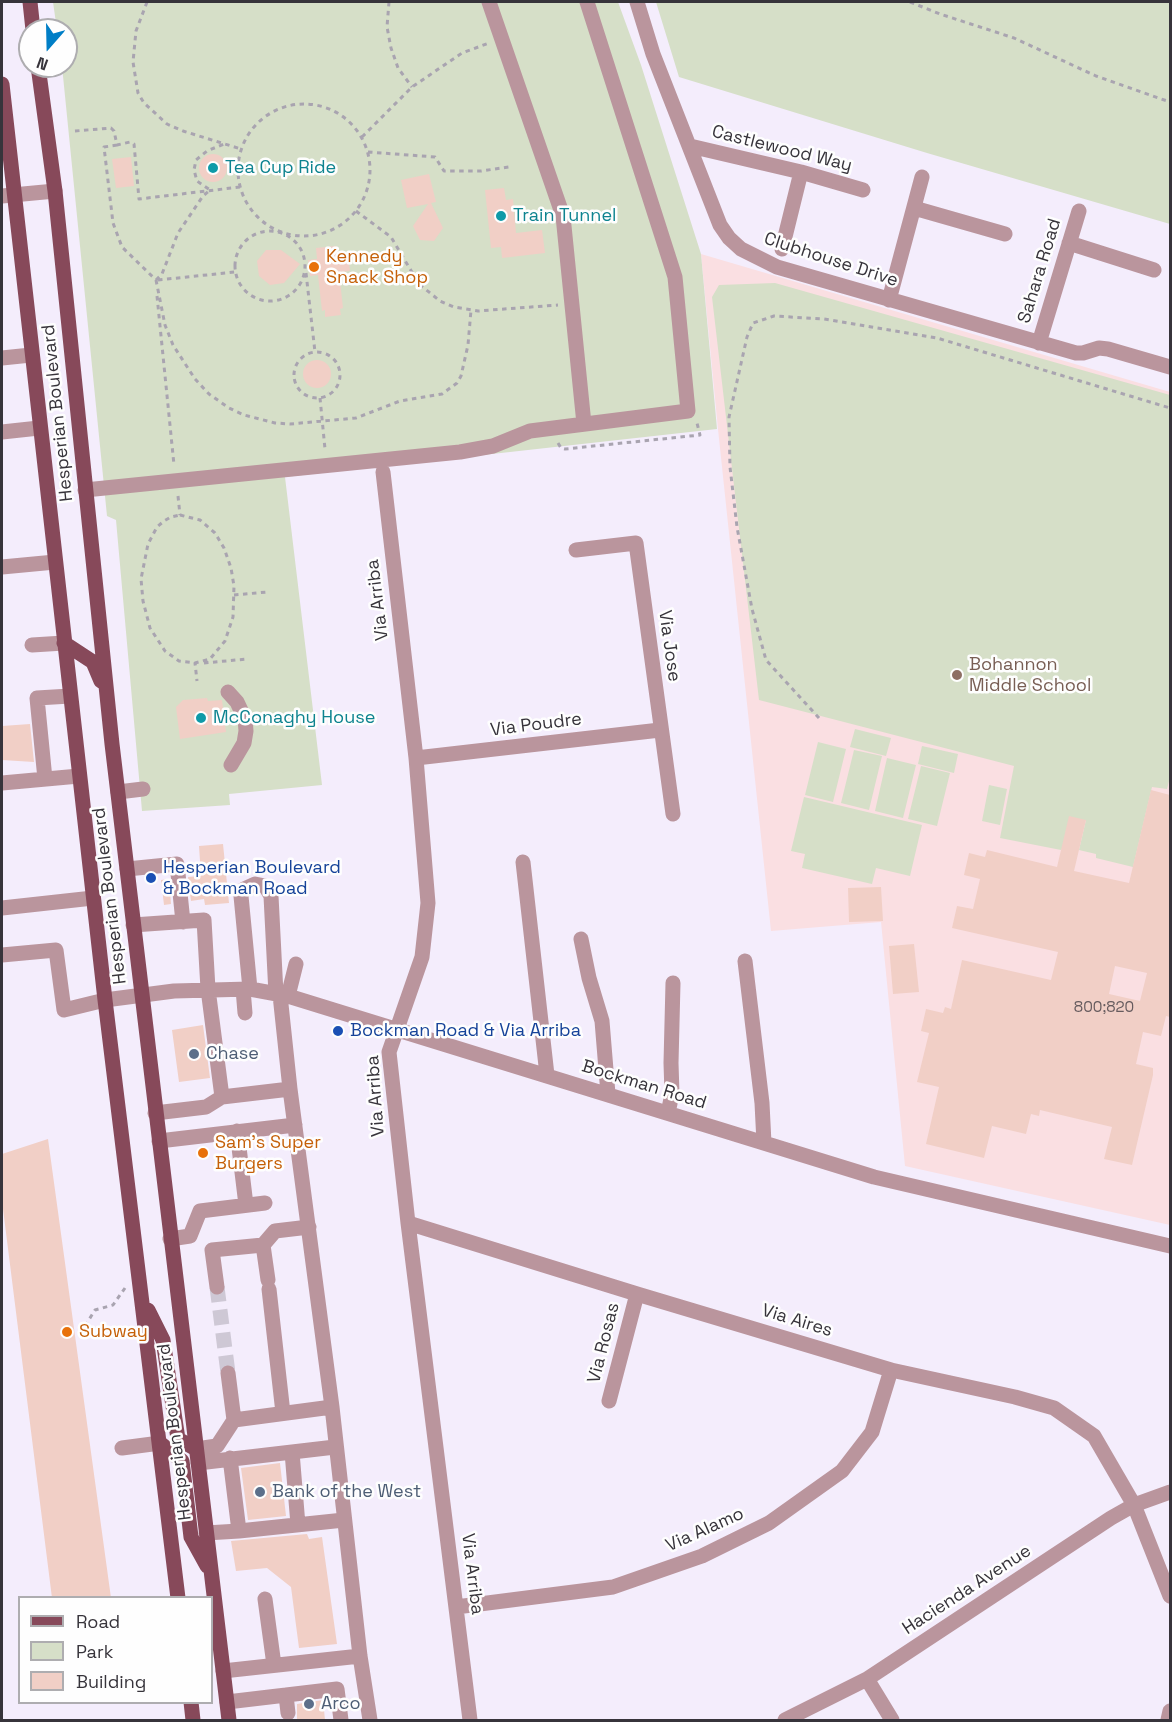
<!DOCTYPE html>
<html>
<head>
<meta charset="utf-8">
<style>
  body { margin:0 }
  #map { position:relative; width:1172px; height:1722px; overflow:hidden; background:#f4edfc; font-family:"Space Grotesk",sans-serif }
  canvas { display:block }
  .frame { position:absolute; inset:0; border:3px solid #37343b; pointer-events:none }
  .legend { position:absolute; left:18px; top:1596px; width:195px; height:108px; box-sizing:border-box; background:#fefefe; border:2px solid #aeadb0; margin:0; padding:8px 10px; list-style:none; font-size:18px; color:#37343b }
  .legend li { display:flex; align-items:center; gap:12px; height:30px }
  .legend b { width:30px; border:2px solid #aeadb0 }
  .north { position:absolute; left:18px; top:18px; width:60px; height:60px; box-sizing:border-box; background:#fefefe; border:2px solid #aeadb0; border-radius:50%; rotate:200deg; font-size:16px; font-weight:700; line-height:24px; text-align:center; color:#37343b }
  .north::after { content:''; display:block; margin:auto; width:21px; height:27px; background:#007ec6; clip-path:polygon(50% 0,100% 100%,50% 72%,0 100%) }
</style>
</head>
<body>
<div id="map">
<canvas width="1172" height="1722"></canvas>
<div class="frame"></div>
<ul class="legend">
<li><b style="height:8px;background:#87495a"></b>Road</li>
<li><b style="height:16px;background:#d6dfc8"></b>Park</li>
<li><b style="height:16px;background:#f1cfc6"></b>Building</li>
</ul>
<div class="north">N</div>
</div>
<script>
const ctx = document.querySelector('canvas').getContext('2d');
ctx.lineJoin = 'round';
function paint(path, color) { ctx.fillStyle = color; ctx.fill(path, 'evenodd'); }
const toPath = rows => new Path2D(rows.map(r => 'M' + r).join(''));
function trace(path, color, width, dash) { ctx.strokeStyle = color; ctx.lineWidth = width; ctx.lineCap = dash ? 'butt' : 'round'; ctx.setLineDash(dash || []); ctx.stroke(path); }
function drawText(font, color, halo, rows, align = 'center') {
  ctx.font = font + ' "Space Grotesk",sans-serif'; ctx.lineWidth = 5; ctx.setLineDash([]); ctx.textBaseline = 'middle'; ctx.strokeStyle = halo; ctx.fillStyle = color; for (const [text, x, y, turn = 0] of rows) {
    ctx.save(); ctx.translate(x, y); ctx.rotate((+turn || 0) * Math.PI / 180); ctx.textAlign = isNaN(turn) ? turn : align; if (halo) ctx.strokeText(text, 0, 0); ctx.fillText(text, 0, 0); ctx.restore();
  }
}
const education = toPath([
  [701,254,1170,392,1170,1225,905,1166,881,922,771,931,718,429]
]);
const green = toPath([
  [53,2,618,2,641,65,701,254,717,429,285,477,322,785,229,794,230,805,142,811,116,520,107,516,62,66,66,66,66,30,57,30],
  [656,2,1170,2,1170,224,927,153,679,77],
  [775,283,1170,395,1170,777,1167,789,1152,787,1133,867,1096,858,1096,854,1079,850,1086,820,1061,850,1000,838,1014,766,759,700,712,297,719,285],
  [855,729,891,738,886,756,850,747],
  [818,742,846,749,833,802,805,795],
  [922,746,958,754,954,773,918,764],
  [854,750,882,756,869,810,841,803],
  [887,758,916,765,903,818,875,811],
  [921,766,950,773,937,826,908,819],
  [989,785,1007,789,1000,825,982,821],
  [804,797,922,825,910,876,876,868,872,884,802,868,805,854,791,851]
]);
const building = toPath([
  '199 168a14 14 0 1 1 28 0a14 14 0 1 1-28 0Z',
  [131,157,134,186,116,188,112,159],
  [429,174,436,202,431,203,443,228,434,241,420,240,413,226,428,204,407,208,401,180],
  [504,188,506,200,513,199,516,233,542,230,545,253,502,258,501,247,491,248,485,190],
  [336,246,338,256,348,255,350,271,339,272,343,308,340,309,341,315,325,317,325,310,322,311,318,275,310,276,308,260,317,259,316,248],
  [266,250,281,250,300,264,284,283,270,285,259,276,257,261],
  '303 374a14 14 0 1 1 28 0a14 14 0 1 1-28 0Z',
  [207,698,208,701,222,700,226,732,180,739,176,707,183,700],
  [30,724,34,762,2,760,2,726],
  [1151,790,1170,795,1170,1017,1166,1016,1161,1036,1143,1032,1136,1064,1153,1068,1153,1075,1132,1165,1104,1159,1112,1127,1040,1110,1039,1116,1031,1114,1026,1134,992,1126,984,1158,926,1144,939,1087,917,1082,929,1033,921,1031,926,1009,943,1013,945,1007,951,1009,962,960,1051,980,1058,952,952,928,957,906,973,909,980,879,964,875,969,853,985,857,987,850,1057,867,1069,816,1086,820,1074,871,1129,883],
  [1115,966,1147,973,1140,1001,1109,994],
  [223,844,229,903,205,905,204,899,191,901,188,877,201,876,199,846],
  [169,879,171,904,164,905,161,880],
  [881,887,883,921,849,922,848,888],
  [914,944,919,992,893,994,889,946],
  [203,1025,210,1078,179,1082,172,1030],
  [48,1139,111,1598,52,1598,2,1201,2,1154],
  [280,1463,286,1516,248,1520,241,1468],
  [307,1534,309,1539,322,1537,337,1644,299,1648,291,1587,267,1568,236,1571,231,1541],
  [323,1700,325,1720,297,1720,297,1704]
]);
const minorTunnel = toPath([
  [217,1287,228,1373]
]);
const path = toPath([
  [147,2,136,31,133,62,138,93,144,103,167,124,183,131,241,149],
  [389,2,387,27,391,48,398,68,412,87],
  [910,2,940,14,1014,38,1096,76,1170,102],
  '238 170a66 66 0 1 1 132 0a66 66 0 1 1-132 0Z',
  [75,131,111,128,114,131,117,145,130,142,134,144,139,199,240,187],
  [362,137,412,87,462,53,489,43],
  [117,145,104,147,113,223,122,247,156,280],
  [368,152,435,157,444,171,481,171,509,167],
  [356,211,391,237,419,284,440,301,454,307,478,311,558,305],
  '235 266a35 35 0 1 1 70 0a35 35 0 1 1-70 0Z',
  [306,273,315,352],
  [156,280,165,325,173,345,195,379,209,394,229,408,244,415,275,423,290,424,356,418,400,401,442,394,457,383,461,376,468,345,471,310],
  [156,280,162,274,178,233,203,196,210,190,197,181,194,170,196,160,207,151,224,144],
  [158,280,235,272],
  [157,296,174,465],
  '294 375a23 23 0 1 1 46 0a23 23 0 1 1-46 0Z',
  [320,398,325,449],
  [558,443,561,448,565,449,700,435,697,423],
  [178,496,180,515],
  [180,515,200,520,215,533,224,548,231,568,234,586,233,617,225,641,210,659,195,663,179,661,165,651,150,628,143,601,141,579,148,544,157,527,164,521,171,517,180,515],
  [234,595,267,592],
  [197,663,195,663,197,681],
  [204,663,247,659],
  [819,718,766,660,752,609,737,527,730,467,729,417,747,337,753,323,774,316,824,319,937,338,1170,408],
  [85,1326,95,1310,113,1305,125,1288]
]);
const minor = toPath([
  [489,2,563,216,584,424],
  [637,2,653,54,720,225,729,238,741,249,777,267,1076,353,1083,353,1099,348,1108,349,1170,367],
  [690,146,801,172,863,190],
  [2,196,55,191],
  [914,208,1005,234],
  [1069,243,1154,270],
  [782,249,801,172],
  [889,300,922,177],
  [1039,343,1079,211],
  [2,358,31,355],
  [2,432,39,428],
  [383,472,416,758,428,903,422,957,389,1052,408,1223,470,1720],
  [85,490,460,452,493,446,530,431,688,411,675,277,587,2],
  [576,550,636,543,673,814],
  [2,567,55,562],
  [32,645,64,643],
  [228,692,237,702,245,719,246,731,244,743,231,765],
  [416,758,660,730],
  [45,779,37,698,70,696],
  [2,783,79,776],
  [118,792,143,789],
  [523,862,547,1075],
  [127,869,177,864,183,922],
  [2,908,93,898],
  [133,925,204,920,208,989,222,1097],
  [581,939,589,978,602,1021,608,1094],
  [2,955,56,950,64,1010,105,1000,174,991,250,989,288,996,874,1177,1170,1246],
  [745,961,762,1103,764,1143],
  [243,989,245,1013],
  [250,989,241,896,244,889,255,884,265,886,271,896,276,994],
  [280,995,290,1089,332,1407,360,1656,370,1720],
  [288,996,296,964],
  [155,1113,206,1107,222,1097,290,1089],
  [668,1113,672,1094,671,1063,673,983],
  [237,1131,246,1205],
  [159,1141,295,1125],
  [408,1223,637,1294,891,1370,1015,1397,1054,1408,1094,1436,1134,1505,1170,1596],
  [170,1239,190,1236,200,1211,265,1203],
  [263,1245,275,1231,309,1227],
  [217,1287,212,1250,263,1245,268,1280],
  [269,1289,283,1413],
  [228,1373,234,1420],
  [609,1401,637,1294],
  [122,1448,160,1443],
  [196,1449,217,1446,234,1420,332,1407],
  [292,1452,298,1525],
  [230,1458,239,1531,344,1520],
  [198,1463,335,1447],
  [206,1533,239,1531],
  [265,1599,274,1665],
  [456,1607,613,1587,702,1556,769,1523,842,1471,872,1432,891,1370],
  [223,1671,360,1656],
  [867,1679,892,1720],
  [286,1695,288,1713],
  [227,1702,337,1689,341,1720],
  [785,1720,867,1679,1111,1518,1134,1505,1170,1492],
  [1168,1720,1170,1711]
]);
const major = toPath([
  [30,2,33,30],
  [38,66,55,191,112,744,229,1720],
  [2,84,105,1000,178,1598],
  [64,643,93,662,101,681],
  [148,1310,163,1340,178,1439,196,1449],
  [160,1443,182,1461,191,1537,207,1566],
  [191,1702,193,1720]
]);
const markers = [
  [213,168,6,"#0f9aa8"],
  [501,216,6,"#0f9aa8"],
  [314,267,6,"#e8710a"],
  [957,675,6,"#8d6e63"],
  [201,718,6,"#0f9aa8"],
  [151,878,6,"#1a4fb4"],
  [338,1031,6,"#1a4fb4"],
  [194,1054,6,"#5c6f8a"],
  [203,1153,6,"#e8710a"],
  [67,1332,6,"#e8710a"],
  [260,1492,6,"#5c6f8a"],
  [309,1704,6,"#5c6f8a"]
];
const numberNames = [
  ["800;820",1104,1008]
];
const streetNames = [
  ["Castlewood Way",782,149,14],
  ["Clubhouse Drive",831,260,18],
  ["Sahara Road",1040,271,-73],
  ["Hesperian Boulevard",58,413,-96],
  ["Via Arriba",378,600,-97],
  ["Via Jose",669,646,82],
  ["Via Poudre",536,725,-7],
  ["Hesperian Boulevard",110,896,-97],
  ["Bockman Road",644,1085,17],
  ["Via Arriba",376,1096,-94],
  ["Via Aires",797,1321,17],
  ["Via Rosas",604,1343,-76],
  ["Hesperian Boulevard",175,1432,-97],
  ["Via Alamo",705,1530,-24],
  ["Via Arriba",472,1574,83],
  ["Hacienda Avenue",967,1590,-33]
];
const cultureNames = [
  ["Tea Cup Ride",225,168],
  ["Train Tunnel",513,216],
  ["McConaghy House",213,718]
];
const foodNames = [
  ["Kennedy",326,257],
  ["Snack Shop",326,278],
  ["Sam's Super",215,1143],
  ["Burgers",215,1164],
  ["Subway",79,1332]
];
const educationNames = [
  ["Bohannon",969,665],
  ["Middle School",969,686]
];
const transitNames = [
  ["Hesperian Boulevard",163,868],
  ["& Bockman Road",163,889],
  ["Bockman Road & Via Arriba",350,1031]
];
const serviceNames = [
  ["Chase",206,1054],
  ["Bank of the West",272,1492],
  ["Arco",321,1704]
];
paint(education, '#fadfe2');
paint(green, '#d6dfc8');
paint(building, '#f1cfc6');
trace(minorTunnel, '#cec8d5', 15, [15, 8]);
trace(path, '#a9a4b0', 3, [4.5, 4.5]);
trace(minor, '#ba959d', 15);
trace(major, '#87495a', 15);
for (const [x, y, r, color] of markers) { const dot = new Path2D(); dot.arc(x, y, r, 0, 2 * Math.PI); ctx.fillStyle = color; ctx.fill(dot); trace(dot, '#fefefe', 2); }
drawText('15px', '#665b5e', null, numberNames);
drawText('18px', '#37343b', '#fefefe', streetNames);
drawText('18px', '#0d838f', '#fefefe', cultureNames, 'left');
drawText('18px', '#c56008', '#fefefe', foodNames, 'left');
drawText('18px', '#785e54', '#fefefe', educationNames, 'left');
drawText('18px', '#164399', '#fefefe', transitNames, 'left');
drawText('18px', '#4e5e75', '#fefefe', serviceNames, 'left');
</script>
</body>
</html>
